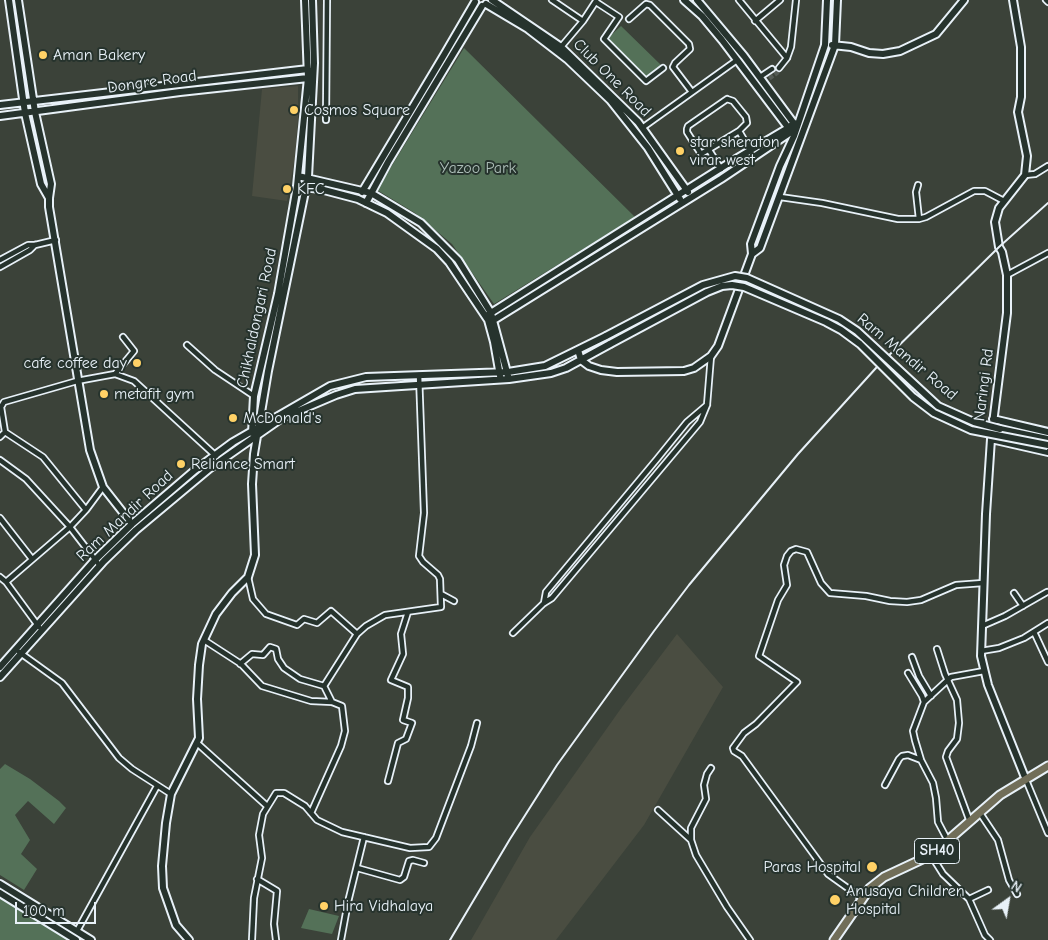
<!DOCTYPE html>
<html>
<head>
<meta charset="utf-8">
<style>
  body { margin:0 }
  #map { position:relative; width:1048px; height:940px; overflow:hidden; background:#3b4239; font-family:"Comic Neue",sans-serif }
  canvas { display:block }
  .north { position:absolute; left:983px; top:875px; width:50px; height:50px; -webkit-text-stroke:4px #26332d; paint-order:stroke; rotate:32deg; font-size:14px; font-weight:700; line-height:20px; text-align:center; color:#e8f1f8 }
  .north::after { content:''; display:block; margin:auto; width:18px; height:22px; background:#e8f1f8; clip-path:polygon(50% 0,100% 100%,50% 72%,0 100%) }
  .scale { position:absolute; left:15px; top:902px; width:81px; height:22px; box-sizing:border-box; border:2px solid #e8f1f8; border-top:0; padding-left:6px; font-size:15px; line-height:18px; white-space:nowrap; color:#e8f1f8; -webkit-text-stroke:4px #26332d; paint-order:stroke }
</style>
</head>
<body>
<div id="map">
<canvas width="1048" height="940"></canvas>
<div class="north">N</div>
<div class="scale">100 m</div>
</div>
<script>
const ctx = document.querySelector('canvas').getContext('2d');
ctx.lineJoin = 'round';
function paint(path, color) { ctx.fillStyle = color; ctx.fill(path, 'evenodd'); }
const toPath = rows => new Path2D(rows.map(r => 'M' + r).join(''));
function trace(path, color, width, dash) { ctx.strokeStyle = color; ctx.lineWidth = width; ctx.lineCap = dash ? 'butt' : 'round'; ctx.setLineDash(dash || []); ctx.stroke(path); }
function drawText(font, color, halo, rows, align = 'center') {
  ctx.font = font + ' "Comic Neue",sans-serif'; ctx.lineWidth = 4; ctx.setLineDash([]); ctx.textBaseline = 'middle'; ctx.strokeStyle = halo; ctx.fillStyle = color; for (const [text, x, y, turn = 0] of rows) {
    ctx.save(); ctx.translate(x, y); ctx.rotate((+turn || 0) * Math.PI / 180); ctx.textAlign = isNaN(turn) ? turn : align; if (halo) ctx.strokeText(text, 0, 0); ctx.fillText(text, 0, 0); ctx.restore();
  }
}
const built = toPath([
  [298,86,298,119,295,157,287,201,252,196,262,89],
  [677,634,723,687,644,825,556,940,471,940,530,837,622,707]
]);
const green = toPath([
  [621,26,661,65,645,78,607,39],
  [464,48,635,217,494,304,452,244,415,213,377,190],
  [5,764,30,779,59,801,66,808,54,824,28,801,15,815,30,840,21,854,37,869,24,890,0,875,0,769],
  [0,898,68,940,0,940],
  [309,909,339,916,332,934,301,928]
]);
const streetTunnel = toPath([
  [764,82,777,73,779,68,772,69]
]);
const street = toPath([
  [552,0,583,21],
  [739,0,787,58],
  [1046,0,1048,2],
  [596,2,619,17,604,39,646,81,663,68],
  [629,19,646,4,650,5,689,44,690,49,675,63,673,67,692,92],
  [755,21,780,0],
  [561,47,583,21,596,1],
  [779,68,787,58,791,47,796,0],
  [760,77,772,69],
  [727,99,733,101,746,117,747,123,739,131,701,154,687,132,687,129,688,126,727,99],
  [326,120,327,0],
  [642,128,737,60],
  [739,131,750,150],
  [709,150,721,169],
  [1025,175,1035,174,1048,166],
  [918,185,916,192,919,219],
  [780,197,822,203,898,219,919,219,926,217,974,191,985,191,1004,201],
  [0,260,28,245,35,245,56,240],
  [0,267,30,250,35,245],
  [1007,275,1048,253],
  [187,345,215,370,254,396],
  [115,374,134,351,123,337],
  [5,432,43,457,86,510],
  [0,437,5,432,1,407,4,402,77,381,115,374,134,381,216,456],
  [0,460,26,479,70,527,100,566],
  [0,518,32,559],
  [0,577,6,582,39,627],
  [248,577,253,599,266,614,297,625,304,619,317,623,331,611,357,634],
  [6,582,70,527,86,510,103,487],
  [1014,593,1023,606],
  [441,594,454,601],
  [544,603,546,592,657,459,687,422,707,405],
  [982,626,1005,616,1047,592],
  [1034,632,1048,662],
  [513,633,544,603,552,598,700,422,707,405,711,356],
  [204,640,241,664,262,686,311,701,332,702,342,706,345,731,341,746,311,813],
  [937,649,945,674,957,700,959,723,957,739,948,751,946,757,970,822],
  [981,651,999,648,1024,638,1048,623],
  [19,652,62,683,119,758,132,769,171,794],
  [912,657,919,676,931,696],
  [240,664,252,654,263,655,270,647,276,649,278,659,284,668,300,679,324,686],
  [908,673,922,696,924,702,913,731,915,740,921,760,933,783,936,798,938,822,948,841],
  [332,702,324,686,357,634,366,626,385,615,441,607,440,579,438,575,423,562,419,556,424,513,419,375],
  [924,702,951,677,984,671],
  [197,743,267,806],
  [711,768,707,774,704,785,706,799,691,828,691,840,696,855,727,907,750,940],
  [1026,780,1048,833],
  [388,781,398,743,406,739,412,723,403,720,408,698,408,687,391,680,403,654,401,634,408,612],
  [885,785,899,759,902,756,908,755,921,760],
  [658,810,691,840],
  [980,813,998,840,1009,880,1017,894],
  [931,855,943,874,969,899,985,935,990,940],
  [357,868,400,880,404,877,409,861,413,860,424,863],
  [257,879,277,891,274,924,276,940],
  [863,899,828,874,742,756,734,751,733,748,744,733,756,724,797,682,759,656,778,600,787,585,784,565,787,556,791,551,796,549,807,552,821,583,830,593,866,596,890,601,907,602,921,600,956,585,983,583],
  [969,899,988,890],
  [77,931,157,786],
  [252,940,254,898,262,858,259,835,263,814,276,793,284,793,305,806,317,820,342,832,410,848,429,847,436,838,471,746,477,723],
  [341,940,348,902,364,837]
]);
const secondary = toPath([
  [9,0,25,113,41,184,49,198],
  [18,0,35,112,51,184,49,198,49,207,90,450,103,487,132,524],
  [492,0,561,47,638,122,688,192],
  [684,0,702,16,722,40,790,130],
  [697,0,744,56,795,125],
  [1013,0,1021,47,1021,97,1018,112,1027,156,1025,175,999,208,995,222,999,247,1002,252,1007,275,1007,313,991,439,986,514,981,656,988,685,1026,780],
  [486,4,528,29,567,59,610,100,648,148,680,199],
  [832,45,851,47,869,53,883,54,900,51,936,34,964,0],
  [0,105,308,69],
  [0,116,180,92,308,78],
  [298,176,371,193,421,223,458,260,491,313,508,376],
  [297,186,320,189,358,199,387,213,437,249,449,262,488,320,494,342,500,376],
  [362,192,444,55,475,2],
  [366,203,388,162,482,6],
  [752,254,751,244,780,166,794,136,825,45,827,0],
  [486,316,729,163,788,128,794,123],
  [489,323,721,179,791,132,796,126],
  [578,350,581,360,589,366,601,370,617,372,684,371,694,368,711,356,718,346,752,254,760,248,835,45,837,0],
  [993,419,1048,432],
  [1000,429,1048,439],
  [252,433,254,396,278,294,297,186,308,78,305,0],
  [991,439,1048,452],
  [0,667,95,560,132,524,195,470,233,442,330,386,366,377,508,372,545,366,606,336],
  [0,677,104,561,136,530,209,469,282,418,336,395,355,389,509,379,551,373,566,368,610,344],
  [0,884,91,940],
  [0,893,76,940],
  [189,940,176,925,163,888,162,866,166,823,171,794,199,738,197,699,199,665,202,644,216,614,232,593,248,577,255,555,252,484,254,454,268,371,308,177,314,63,312,0]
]);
const primary = toPath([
  [834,940,870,888,884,877,931,855,1000,795,1048,766]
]);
const rail = toPath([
  [450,940,510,839,557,765,654,631,689,585,798,454,876,368,999,247,1048,203]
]);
const secondaryBridge = toPath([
  [606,336,703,285,735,276,747,278,839,319,857,331,938,406,974,422,1000,429],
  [610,344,707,292,722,286,732,285,744,287,826,322,841,330,860,344,913,397,934,413,971,430,1048,445]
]);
const markers = [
  [43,55,5,"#ffd166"],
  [294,110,5,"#ffd166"],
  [680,151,5,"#ffd166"],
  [287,189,5,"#ffd166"],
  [137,363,5,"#ffd166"],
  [104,394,5,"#ffd166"],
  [233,418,5,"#ffd166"],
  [181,464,5,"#ffd166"],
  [872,867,6,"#ffd166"],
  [835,900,6,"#ffd166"],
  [324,906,5,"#ffd166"]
];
const shields = [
  [937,851,45]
];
const shieldNames = [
  ["SH40",937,851]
];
const poiNames = [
  ["Aman Bakery",53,55],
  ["Cosmos Square",304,110],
  ["star sheraton",690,142],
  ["virar west",690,160],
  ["KFC",297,189],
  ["cafe coffee day",127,363,"right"],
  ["metafit gym",114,394],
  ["McDonald's",243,418],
  ["Reliance Smart",191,464],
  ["Paras Hospital",861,867,"right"],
  ["Anusaya Children",846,891],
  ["Hospital",846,909],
  ["Hira Vidhalaya",334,906]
];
const streetNames = [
  ["Club One Road",612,78,45],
  ["Dongre Road",152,82,-8],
  ["Chikhaldongari Road",257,318,-78],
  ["Ram Mandir Road",907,357,40],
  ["Naringi Rd",984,385,-83],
  ["Ram Mandir Road",125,516,-43]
];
const parkNames = [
  ["Yazoo Park",478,168]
];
paint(built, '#4a4d41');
paint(green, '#547158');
trace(streetTunnel, '#555c56', 4.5, [4.5, 2]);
trace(street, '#e8f1f8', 8);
trace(secondary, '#e8f1f8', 10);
trace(primary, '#e8f1f8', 11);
trace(street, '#26332d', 4.5);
trace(secondary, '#26332d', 6);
trace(primary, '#716e59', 7);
trace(rail, '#e8f1f8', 2);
trace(secondaryBridge, '#e8f1f8', 10, []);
trace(secondaryBridge, '#26332d', 6);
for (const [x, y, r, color] of markers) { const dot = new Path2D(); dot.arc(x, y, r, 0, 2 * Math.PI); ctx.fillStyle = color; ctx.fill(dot); trace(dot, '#26332d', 2); }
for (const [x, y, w] of shields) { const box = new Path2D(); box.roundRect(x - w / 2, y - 12.5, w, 25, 4); ctx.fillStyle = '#26332d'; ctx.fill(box); trace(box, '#e8f1f8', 1); }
drawText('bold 15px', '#e8f1f8', null, shieldNames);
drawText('16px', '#e8f1f8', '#26332d', poiNames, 'left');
drawText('16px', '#e8f1f8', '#26332d', streetNames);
drawText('16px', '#adbeb8', '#26332d', parkNames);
</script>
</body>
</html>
